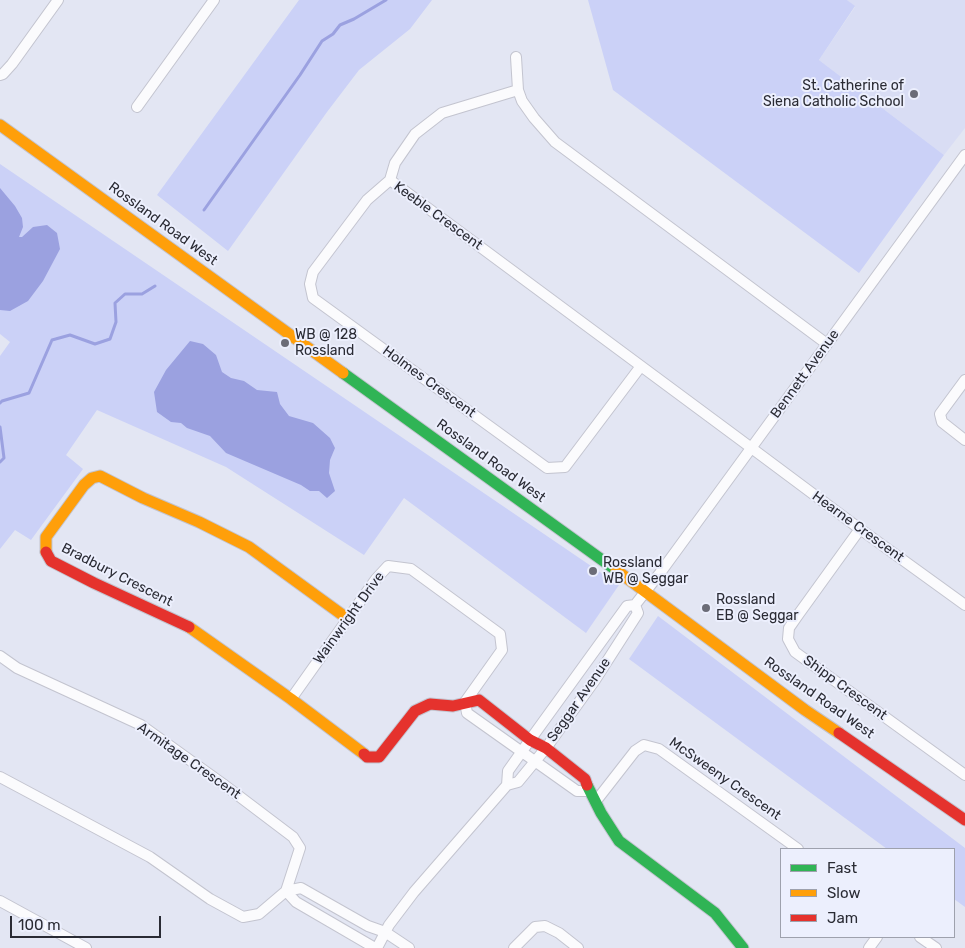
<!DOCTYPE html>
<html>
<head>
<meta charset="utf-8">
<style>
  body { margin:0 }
  #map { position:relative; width:965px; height:948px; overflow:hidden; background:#e3e6f3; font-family:Rubik,sans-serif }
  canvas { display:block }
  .legend { position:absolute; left:780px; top:848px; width:175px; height:90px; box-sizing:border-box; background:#eceffd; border:1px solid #9ea1ad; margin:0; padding:6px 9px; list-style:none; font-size:15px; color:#2a2b34 }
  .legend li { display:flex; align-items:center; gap:10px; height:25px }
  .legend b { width:25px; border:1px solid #9ea1ad }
  .scale { position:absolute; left:10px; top:916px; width:151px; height:22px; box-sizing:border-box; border:2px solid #2a2b34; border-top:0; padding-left:6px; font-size:15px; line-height:18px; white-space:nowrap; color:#2a2b34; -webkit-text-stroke:4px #eceffd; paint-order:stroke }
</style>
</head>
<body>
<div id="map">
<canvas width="965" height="948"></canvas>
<ul class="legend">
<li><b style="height:6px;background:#30b455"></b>Fast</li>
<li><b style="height:6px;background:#ff9f0a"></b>Slow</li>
<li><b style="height:6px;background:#e5322d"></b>Jam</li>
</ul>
<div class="scale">100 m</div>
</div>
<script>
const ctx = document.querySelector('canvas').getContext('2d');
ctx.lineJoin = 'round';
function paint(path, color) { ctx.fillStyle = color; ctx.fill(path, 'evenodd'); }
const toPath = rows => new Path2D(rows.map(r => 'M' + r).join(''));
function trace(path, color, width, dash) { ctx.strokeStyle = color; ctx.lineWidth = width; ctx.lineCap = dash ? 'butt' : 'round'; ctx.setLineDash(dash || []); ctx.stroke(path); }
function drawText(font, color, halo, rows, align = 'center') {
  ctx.font = font + ' Rubik,sans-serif'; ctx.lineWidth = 4; ctx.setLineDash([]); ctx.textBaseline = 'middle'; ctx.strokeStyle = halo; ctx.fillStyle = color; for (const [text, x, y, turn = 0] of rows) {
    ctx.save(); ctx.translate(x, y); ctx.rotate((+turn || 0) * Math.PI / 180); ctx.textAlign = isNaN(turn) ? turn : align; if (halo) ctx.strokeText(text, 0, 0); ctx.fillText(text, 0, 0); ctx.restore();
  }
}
const built = toPath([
  [847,0,965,0,965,128,944,155,819,60,855,7]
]);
const green = toPath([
  [299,0,432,0,410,29,359,70,327,112,228,251,157,195],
  [588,0,847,0,855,6,819,60,944,155,859,273,613,90],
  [0,164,619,585,586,633,404,498,364,555,226,467,97,410,66,455,83,469,31,540,15,530,0,549,0,356,10,342,0,334],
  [658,616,965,848,965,907,954,899,954,849,887,849,629,659]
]);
const water = toPath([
  [0,188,15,206,22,218,23,227,19,237,22,237,33,227,47,225,57,233,60,249,43,281,28,301,10,311,0,310],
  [190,341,203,344,216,355,222,372,231,378,244,381,257,390,277,392,280,404,289,416,313,423,330,438,335,448,330,460,329,473,335,491,327,498,319,491,310,491,301,485,226,453,210,436,187,428,181,423,171,422,157,412,154,392,166,370]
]);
const stream = toPath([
  [204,210,300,75,322,41,333,34,340,25,354,19,386,0],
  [0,403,2,401,29,393,52,340,70,335,95,344,110,339,116,322,115,303,125,294,142,294,155,286],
  [0,427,4,458,0,462]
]);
const street = toPath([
  [516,57,518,90,522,101,534,118,555,142,827,344],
  [0,75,3,74,12,64,58,0],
  [137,107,214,0],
  [390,180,738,438,860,529,965,605],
  [390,180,367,200,313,272,310,284,313,298,547,468,565,467,641,366],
  [390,180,395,163,415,134,442,113,518,90],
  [965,380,940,414,942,422,965,440],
  [860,529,798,615,789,628,788,639,795,652,965,775],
  [0,656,17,668,141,725,223,784,293,837,300,848,286,891],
  [291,699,376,579,388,566,411,569,500,634,502,650,465,702,467,713,577,791,589,791],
  [0,777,150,857,210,899,243,917,259,914,286,891,301,888,368,926,385,932,409,948],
  [507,785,508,771,530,740,627,606,635,605,660,573,965,155],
  [596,801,635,751,644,745,659,749,798,849],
  [286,891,296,902,375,948],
  [0,901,86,948],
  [920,937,936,948],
  [377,948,389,925,414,892,507,785,518,782,546,748,595,680,638,613,635,605],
  [514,948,535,927,545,926,559,933,578,948],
  [869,948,877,937]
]);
const fast = toPath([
  [343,373,616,570],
  [587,785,601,813,619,841,715,913,743,948]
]);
const slow = toPath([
  [0,125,343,373],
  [46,552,46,537,84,485,92,478,100,476,143,498,199,522,249,547,348,619],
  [616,570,805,710,839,733],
  [189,627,291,699,364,754]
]);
const jam = toPath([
  [46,552,51,561,94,583,189,627],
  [839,733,965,820],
  [364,754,367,757,379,757,415,711,430,704,453,706,479,700,530,740,546,748,585,779,587,785]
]);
const markers = [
  [914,94,5,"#6b6c77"],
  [285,343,5,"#6b6c77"],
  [593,571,5,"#6b6c77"],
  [706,608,5,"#6b6c77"]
];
const poiNames = [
  ["St. Catherine of",904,86,"right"],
  ["Siena Catholic School",904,102,"right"],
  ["WB @ 128",295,335],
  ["Rossland",295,351],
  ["Rossland",603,563],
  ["WB @ Seggar",603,579],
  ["Rossland",716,600],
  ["EB @ Seggar",716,616]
];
const streetNames = [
  ["Keeble Crescent",438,216,36],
  ["Rossland Road West",163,224,36],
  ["Bennett Avenue",805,374,-54],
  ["Holmes Crescent",429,382,36],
  ["Rossland Road West",491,461,36],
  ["Hearne Crescent",858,527,36],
  ["Bradbury Crescent",117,575,27],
  ["Wainwright Drive",349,618,-54],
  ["Shipp Crescent",845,688,36],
  ["Rossland Road West",819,698,35],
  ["Seggar Avenue",579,700,-55],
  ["Armitage Crescent",189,761,35],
  ["McSweeny Crescent",725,779,35]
];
paint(built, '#d9ddf4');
paint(green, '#cbd1f7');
paint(water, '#9ba1e0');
trace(stream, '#9ba1e0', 3);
trace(street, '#c3c4cf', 12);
trace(fast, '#c3c4cf', 13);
trace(slow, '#c3c4cf', 13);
trace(jam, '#c3c4cf', 13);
trace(street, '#fbfbfd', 10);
trace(fast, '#30b455', 11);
trace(slow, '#ff9f0a', 11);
trace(jam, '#e5322d', 11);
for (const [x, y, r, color] of markers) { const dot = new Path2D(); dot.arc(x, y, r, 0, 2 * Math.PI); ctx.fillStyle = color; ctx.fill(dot); trace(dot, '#eceffd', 2); }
drawText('14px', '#2a2b34', '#eceffd', poiNames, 'left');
drawText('14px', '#2a2b34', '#eceffd', streetNames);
</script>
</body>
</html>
